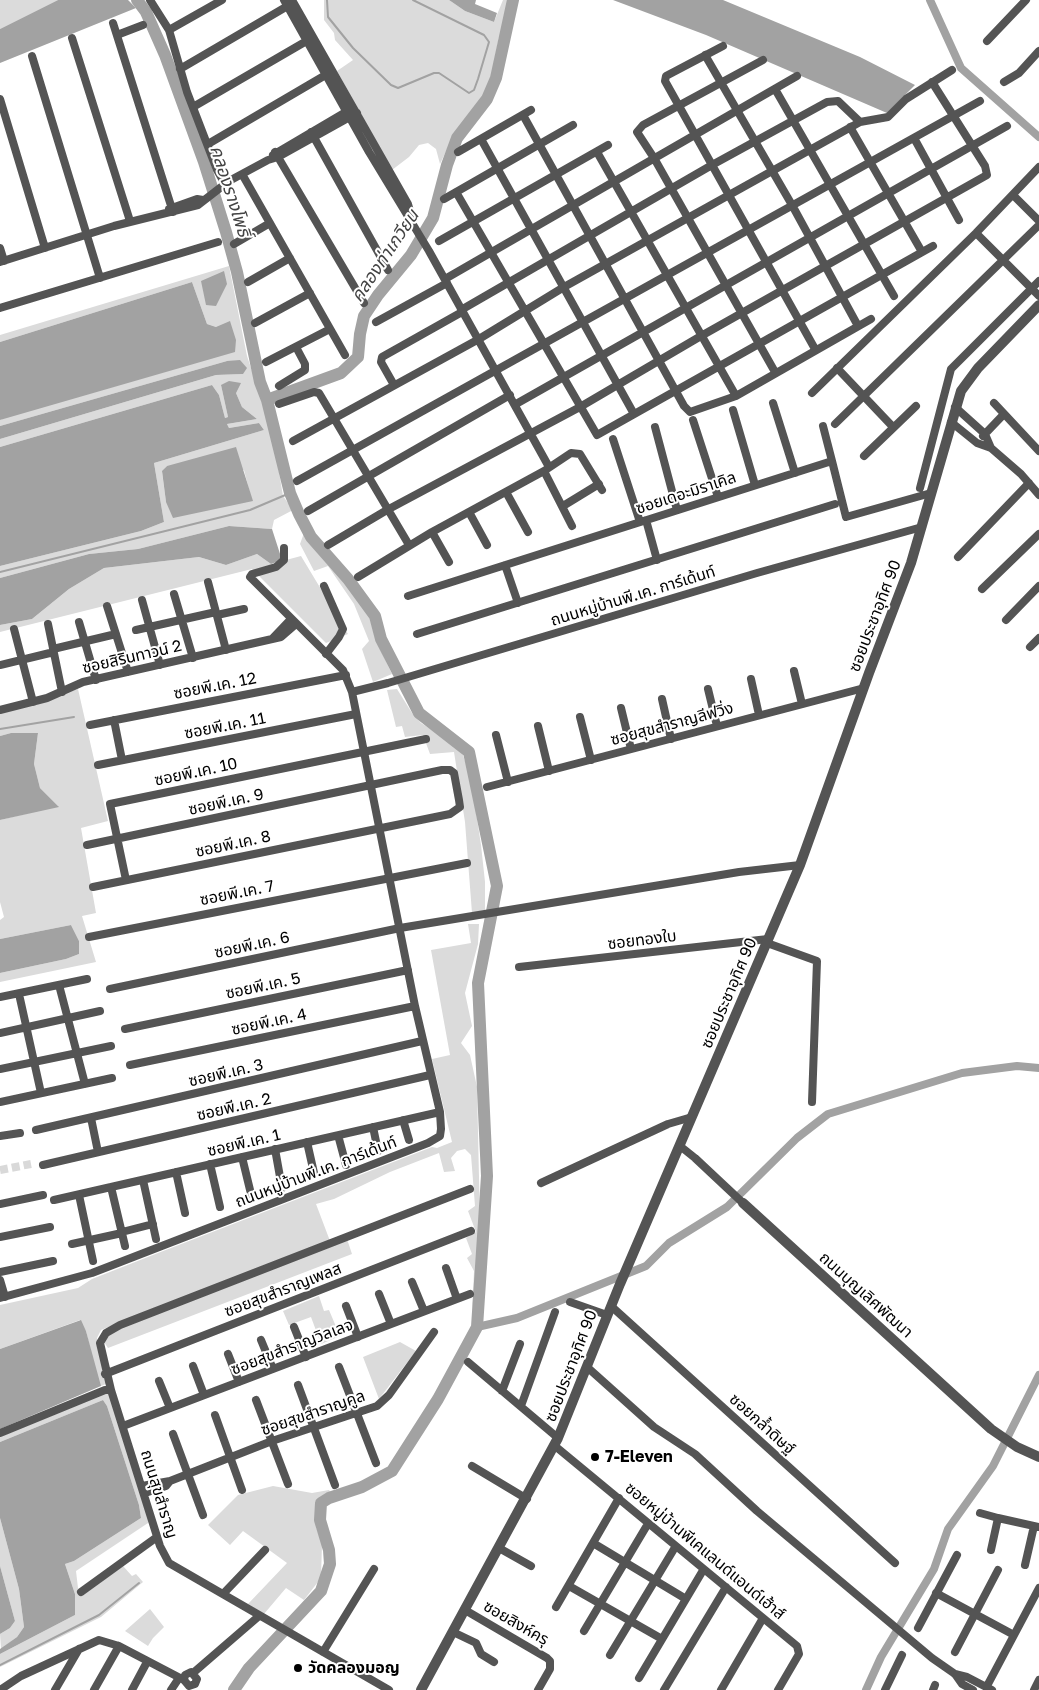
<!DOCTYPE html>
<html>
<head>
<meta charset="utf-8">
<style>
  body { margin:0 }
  canvas { display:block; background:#fff }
</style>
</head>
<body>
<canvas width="1039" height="1690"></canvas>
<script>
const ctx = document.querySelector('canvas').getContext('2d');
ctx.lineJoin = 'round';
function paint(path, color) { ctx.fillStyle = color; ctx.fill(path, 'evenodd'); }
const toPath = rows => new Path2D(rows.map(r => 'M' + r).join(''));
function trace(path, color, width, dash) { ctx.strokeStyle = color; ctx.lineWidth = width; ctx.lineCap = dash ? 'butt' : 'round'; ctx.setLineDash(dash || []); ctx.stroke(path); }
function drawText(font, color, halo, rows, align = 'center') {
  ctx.font = font + ' "Golos Text","Noto Sans Thai",sans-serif'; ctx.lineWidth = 4; ctx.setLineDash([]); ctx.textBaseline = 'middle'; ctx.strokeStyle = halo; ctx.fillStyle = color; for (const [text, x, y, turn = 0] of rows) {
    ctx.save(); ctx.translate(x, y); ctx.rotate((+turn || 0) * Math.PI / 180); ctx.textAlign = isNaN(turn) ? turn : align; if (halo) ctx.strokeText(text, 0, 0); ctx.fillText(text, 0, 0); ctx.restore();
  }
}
const green = toPath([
  [0,0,58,0,0,29],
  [324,0,449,0,465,11,494,22,503,0,511,0,503,33,499,37,489,87,481,102,455,132,440,164,436,149,428,143,419,145,409,157,392,170,337,71,353,60,335,40,334,33,324,20],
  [229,266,247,356,272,430,283,496,293,510,274,520,272,529,229,526,138,549,89,554,0,578,0,566,141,531,164,522,154,463,264,430,259,423,229,428,227,424,257,419,242,407,236,393,221,385,228,417,225,418,219,395,212,385,0,447,0,439,216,375,243,374,227,361,0,426,0,420,230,321,216,327,207,324,192,282,0,342,0,335],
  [167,466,244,470,252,501,166,502,162,472],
  [304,533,326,560,357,592,373,623,377,643,392,674,373,682,362,649,369,641,354,604,328,566,314,571,300,544],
  [257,554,271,564,301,556,348,634,326,643,252,569,0,632,0,625,32,619,69,589,104,568,199,557,226,565],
  [78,689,108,821,81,828,96,913,82,916,96,962,0,982,0,973,66,959,79,954,79,941,71,925,0,939,0,920,4,917,0,902,0,820,58,806,40,788,34,764,38,733,11,733,0,736,0,713],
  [397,689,412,713,421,723,454,744,463,755,471,779,481,845,485,882,485,910,472,913,465,822,454,752,430,754,423,735,405,737,402,726,396,727,387,690],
  [468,924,479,924,478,944,465,993,472,1026,461,1043,470,1055,477,1087,480,1223,472,1315,474,1271,467,1258,472,1254,466,1238,476,1232,468,1211,475,1206,471,1155,465,1149,457,1151,451,1158,455,1171,444,1172,439,1153,390,1172,334,1199,316,1204,330,1241,101,1330,97,1338,106,1384,101,1386,99,1384,86,1331,80,1320,0,1349,0,1305,78,1288,92,1279,158,1253,432,1147,437,1148,452,1142,432,1059,450,1055,431,950,471,943],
  [347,1239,352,1254,108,1348,104,1342,105,1338,119,1328],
  [319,1296,324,1311,329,1310,340,1336,321,1344,311,1317,289,1325,283,1311],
  [400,1342,416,1351,379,1399,363,1357],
  [101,1393,109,1394,149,1520,148,1523,76,1571,78,1588,82,1596,123,1566,132,1576,136,1574,143,1582,101,1617,0,1667,0,1654,75,1615,75,1594,65,1564,74,1561,141,1518,139,1505,107,1406,103,1400,0,1442,0,1437],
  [273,1486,312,1493,329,1490,331,1493,316,1504,315,1511,316,1527,322,1544,321,1578,304,1600,286,1588,264,1614,248,1604,287,1563,243,1531,230,1545,208,1525,238,1495],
  [0,1518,19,1589,24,1627,17,1637,1,1649,0,1634,10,1628,15,1621,0,1566],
  [150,1609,164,1627,153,1638,148,1646,125,1631]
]);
const water = toPath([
  [58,0,128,0,136,8,0,63,0,29],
  [449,0,476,0,475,4,497,13,494,22,465,11],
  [613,0,723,0,860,57,915,85,887,113,706,35],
  [224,271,227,284,216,306,206,305,201,281],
  [192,282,207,324,216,327,230,321,236,340,235,352,0,420,0,342],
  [240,360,247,368,243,374,216,375,0,439,0,426,227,361],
  [229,381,241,383,236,393,242,407,257,419,227,424,229,428,259,423,264,430,154,463,164,522,141,531,0,566,0,447,212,385,219,395,225,418,228,417,221,385],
  [236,447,253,501,173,518,166,502,162,471,167,466],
  [229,526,272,529,282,560,271,564,257,554,226,565,199,557,104,568,69,589,32,619,0,625,0,578,89,554,138,549],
  [11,733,38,733,34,764,40,788,59,807,0,820,0,736],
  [71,925,79,941,79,954,66,959,0,973,0,939],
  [81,1320,86,1331,101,1386,0,1429,0,1349],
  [103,1400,107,1406,139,1505,141,1518,74,1561,65,1564,75,1594,75,1615,0,1654,0,1649,17,1637,24,1627,19,1589,0,1518,0,1442],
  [0,1566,15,1621,10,1628,0,1634]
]);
const stream = toPath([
  [327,0,328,17,353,48,391,85,398,88,434,73,439,73,469,93,474,90,478,79,489,42,484,35,413,0],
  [0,572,250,510,290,493],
  [0,729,74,717],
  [0,1665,99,1615,139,1583]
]);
const canal = toPath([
  [930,0,961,68,1039,137],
  [477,1327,517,1318,646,1266,669,1243,727,1207,797,1138,828,1114,962,1073,1017,1066,1039,1068],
  [866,1690,881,1657,934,1569,948,1529,993,1466,1039,1375]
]);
const river = toPath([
  [137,0,146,12,165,55,204,162,226,232,237,272,260,382,267,400,290,493,299,514,311,537,348,579,375,616,381,639,419,713,469,752,497,886,478,983,487,1176,477,1327,438,1399,392,1471,362,1487,329,1498,321,1503,320,1520,329,1550,330,1564,321,1591,249,1668,234,1690],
  [267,400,341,373,358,357,360,334,364,316,378,295,411,255,433,218,447,165,457,138,487,99,496,78,513,0]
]);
const minorTunnel = toPath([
  [0,1170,31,1164]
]);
const minor = toPath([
  [150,0,169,30,187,92,217,170,225,184],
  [284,0,369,152,429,251,549,467],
  [292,0,408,204,412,218],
  [113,23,173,212],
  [169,30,222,0],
  [117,35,143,25],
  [72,38,130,221],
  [987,41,1026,0],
  [723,46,666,76,665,81,815,349],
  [705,55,792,205,858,326],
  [32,56,100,278],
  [763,60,643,125,637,132,654,158,775,372],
  [180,69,291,4],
  [1004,82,1019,73,1039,51],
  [775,89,894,296],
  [0,99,45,248],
  [193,107,310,39],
  [523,115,684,406,690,412,736,396,871,319],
  [850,127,922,252],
  [311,132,388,270],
  [914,138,959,220],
  [481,139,634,414],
  [208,144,329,73],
  [275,152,364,303],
  [458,152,531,110],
  [597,152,736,396],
  [273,155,351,109],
  [242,174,345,355],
  [456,192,597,435,933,246],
  [1013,195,1039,221],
  [444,199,573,125],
  [169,209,197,199,203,200],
  [976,233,1039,296],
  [439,241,608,145],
  [234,244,270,223],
  [0,248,4,261],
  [0,262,114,226,198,205,229,181,268,160,278,157,357,113],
  [445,279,797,76],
  [248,282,290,258],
  [0,308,218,242],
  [461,310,712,165,827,102,838,101,860,122,888,117,906,99,952,70],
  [376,322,447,283],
  [255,323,310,293],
  [266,362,330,329],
  [837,368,893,427],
  [394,385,381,362,382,357,462,312],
  [279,386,305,370,305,364,296,347],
  [812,393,976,233,1039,167],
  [773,403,795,473],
  [994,403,1039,451],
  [279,404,314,392,319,393,409,545],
  [516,404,1007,126],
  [955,407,985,434,991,448],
  [733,410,755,485],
  [693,420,718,497],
  [951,422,977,443,991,448,1021,474,1039,495],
  [835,424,1039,225],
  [823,426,832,461],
  [655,427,677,510],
  [983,436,1004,414],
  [613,439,640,522],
  [293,441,479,339,564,287,860,122],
  [864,456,916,406],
  [544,471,572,526],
  [297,481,980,101],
  [920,488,951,369,1039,281],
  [506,492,528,532],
  [563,506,599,484],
  [308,511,510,395],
  [469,512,487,545],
  [646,520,657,560],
  [432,532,449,562],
  [328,545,387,510,580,407,701,336,987,175,985,166,932,82],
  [958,557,1029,483],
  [505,565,518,603],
  [358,577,432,532,544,471,571,453,580,454,602,490],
  [208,582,226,650],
  [324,586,343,629,339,637,326,654],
  [982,589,1039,534],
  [174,594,193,658],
  [408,596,832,461,846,517,931,493],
  [142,600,160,665],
  [107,606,128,672],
  [217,615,244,609],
  [1006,620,1039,586],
  [79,622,96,680],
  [48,624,62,692],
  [14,629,33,702],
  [136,630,216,612],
  [417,634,835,504],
  [272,639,291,619],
  [1030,647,1039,638],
  [53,649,116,634],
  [0,665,54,652],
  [794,671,802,704],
  [751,679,759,715],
  [708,689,717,726],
  [352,692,388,683,757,573,922,527],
  [662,699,671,739],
  [621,708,631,749],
  [0,710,47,698,83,682,281,637,296,624],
  [580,717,591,760],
  [114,720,122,760],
  [90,725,346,675],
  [538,726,549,771],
  [496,735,508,782],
  [98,765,356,714],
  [487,787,864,688],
  [87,845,442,770,450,770,454,773,459,800,460,807,450,814,93,887],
  [126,880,110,804,426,739],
  [89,937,467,863],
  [767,943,817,961,812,1102],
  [519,967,768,939],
  [59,985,85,1084],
  [110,989,400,928,739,872,800,865],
  [19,994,41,1093],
  [0,997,87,979],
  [125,1029,408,970],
  [0,1033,100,1011],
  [130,1065,415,1006],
  [0,1069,111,1046],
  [0,1102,112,1078],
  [91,1118,98,1152],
  [403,1120,409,1140],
  [373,1127,378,1151],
  [36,1130,422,1041],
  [338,1135,346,1165],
  [0,1136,20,1133],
  [307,1142,314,1173],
  [680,1146,695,1158,743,1203],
  [275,1149,282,1188],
  [242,1157,251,1194],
  [210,1164,220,1207],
  [43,1165,430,1075],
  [176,1172,185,1213],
  [143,1180,156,1239],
  [541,1183,668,1124,692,1117],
  [111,1187,125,1246],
  [79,1195,93,1261],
  [54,1200,440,1112],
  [0,1204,43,1195],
  [122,1232,153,1224],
  [0,1237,50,1227],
  [72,1244,122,1233],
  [446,1268,457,1299],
  [0,1272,53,1261],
  [0,1280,5,1297],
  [412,1282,424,1311],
  [379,1294,391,1324],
  [0,1298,92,1273,428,1143,440,1136,441,1129,440,1112,415,1006,352,692,343,670,250,577,252,574,276,567,284,560,284,548],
  [570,1302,607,1315],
  [346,1306,358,1337],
  [611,1306,895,1563],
  [294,1327,306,1357],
  [261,1340,273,1369],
  [228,1354,239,1382],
  [468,1362,558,1438],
  [193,1366,204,1395],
  [339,1367,376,1463],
  [587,1367,654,1427,695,1454,757,1511,932,1658,955,1674,962,1684,973,1690],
  [105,1374,471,1231],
  [159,1381,170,1408],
  [298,1385,335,1485],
  [111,1390,100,1343,106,1333,120,1325,470,1189],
  [502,1391,520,1344],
  [256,1400,288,1484],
  [521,1406,555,1312],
  [215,1415,242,1490],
  [123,1426,470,1294],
  [0,1433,105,1390,111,1390,160,1546,169,1563,389,1690],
  [173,1434,203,1515],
  [555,1446,797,1646,799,1654,778,1690],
  [472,1466,527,1499],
  [170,1481,272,1441,377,1406,389,1395,434,1332],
  [142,1486,170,1481,166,1486,145,1493],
  [980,1513,998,1518],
  [593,1543,686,1599],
  [499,1548,531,1566],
  [991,1550,998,1518,1039,1527],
  [1025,1565,1034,1526],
  [569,1586,662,1639],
  [81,1592,157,1537],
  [936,1593,1014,1635],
  [223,1594,265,1550],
  [556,1607,619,1498],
  [465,1610,547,1658,550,1661,550,1669,538,1690],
  [918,1628,957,1555],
  [584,1631,646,1527],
  [453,1632,476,1643,481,1654,494,1662],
  [323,1652,374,1569],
  [955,1652,998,1570],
  [610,1655,674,1549],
  [193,1673,259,1616],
  [955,1674,967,1677,992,1690],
  [639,1678,702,1572],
  [987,1686,1039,1588],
  [0,1690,21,1676,99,1640,119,1646,184,1680,189,1686,195,1684,197,1679,191,1672,185,1675,184,1680],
  [55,1690,79,1649],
  [94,1690,119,1646],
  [132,1690,147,1662],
  [171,1690,179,1678],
  [664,1690,726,1587],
  [721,1690,763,1618],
  [885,1690,902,1655],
  [933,1690,935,1685],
  [1034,1690,1039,1680]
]);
const tertiary = toPath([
  [743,1203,991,1429,1017,1447,1039,1457],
  [421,1690,558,1438,620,1284,800,865,869,673,911,563,961,391,978,368,1039,305]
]);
const markers = [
  [595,1457,5,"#000"],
  [298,1668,5,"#000"]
];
const streetNames = [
  ["ซอยเดอะมิราเคิล",686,493,-18],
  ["ถนนหมู่บ้านพี.เค. การ์เด้นท์",633,596,-17],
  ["ซอยประชาอุทิศ 90",875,616,-69],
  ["ซอยสิรินทาวน์ 2",132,657,-13],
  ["ซอยพี.เค. 12",215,686,-11],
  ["ซอยสุขสำราญลีฟวิ่ง",672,724,-15],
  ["ซอยพี.เค. 11",225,726,-11],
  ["ซอยพี.เค. 10",196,772,-12],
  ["ซอยพี.เค. 9",226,802,-12],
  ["ซอยพี.เค. 8",233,844,-12],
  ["ซอยพี.เค. 7",237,893,-11],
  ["ซอยทองใบ",642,940,-7],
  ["ซอยพี.เค. 6",252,945,-12],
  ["ซอยพี.เค. 5",263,986,-12],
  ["ซอยประชาอุทิศ 90",729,993,-67],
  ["ซอยพี.เค. 4",269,1022,-12],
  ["ซอยพี.เค. 3",226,1073,-13],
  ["ซอยพี.เค. 2",234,1107,-13],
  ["ซอยพี.เค. 1",244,1143,-13],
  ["ถนนหมู่บ้านพี.เค. การ์เด้นท์",316,1172,-21],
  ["ซอยสุขสำราญเพลส",283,1290,-21],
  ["ถนนบุญเลิศพัฒนา",866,1295,42],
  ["ซอยสุขสำราญวิลเลจ",292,1347,-21],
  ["ซอยประชาอุทิศ 90",571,1366,-69],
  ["ซอยสุขสำราญคูล",313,1413,-19],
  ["ซอยกล้ำดิษฐ์",762,1424,42],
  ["ถนนสุขสำราญ",159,1494,73],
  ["ซอยหมู่บ้านพีเคแลนด์แอนด์เฮ้าส์",705,1551,40],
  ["ซอยสิงห์ครุ",516,1623,30]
];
const poiNames = [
  ["7-Eleven",605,1457],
  ["วัดคลองมอญ",308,1668]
];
const waterNames = [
  ["คลองรางโพธิ์",230,191,72],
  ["คลองท่าเกวียน",385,256,-56]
];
paint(green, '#dbdbdb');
paint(water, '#a2a2a2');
trace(stream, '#a2a2a2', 2);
trace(canal, '#a2a2a2', 8);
trace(river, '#a2a2a2', 12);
trace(minorTunnel, '#d9d9d9', 8, [8, 4]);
trace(minor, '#545454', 8);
trace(tertiary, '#545454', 10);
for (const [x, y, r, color] of markers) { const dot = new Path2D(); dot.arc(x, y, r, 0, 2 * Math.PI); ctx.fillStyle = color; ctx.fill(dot); trace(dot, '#fff', 2); }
drawText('16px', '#000', '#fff', streetNames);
drawText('bold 16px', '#000', '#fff', poiNames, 'left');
drawText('italic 18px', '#434343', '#fff', waterNames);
</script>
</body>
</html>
